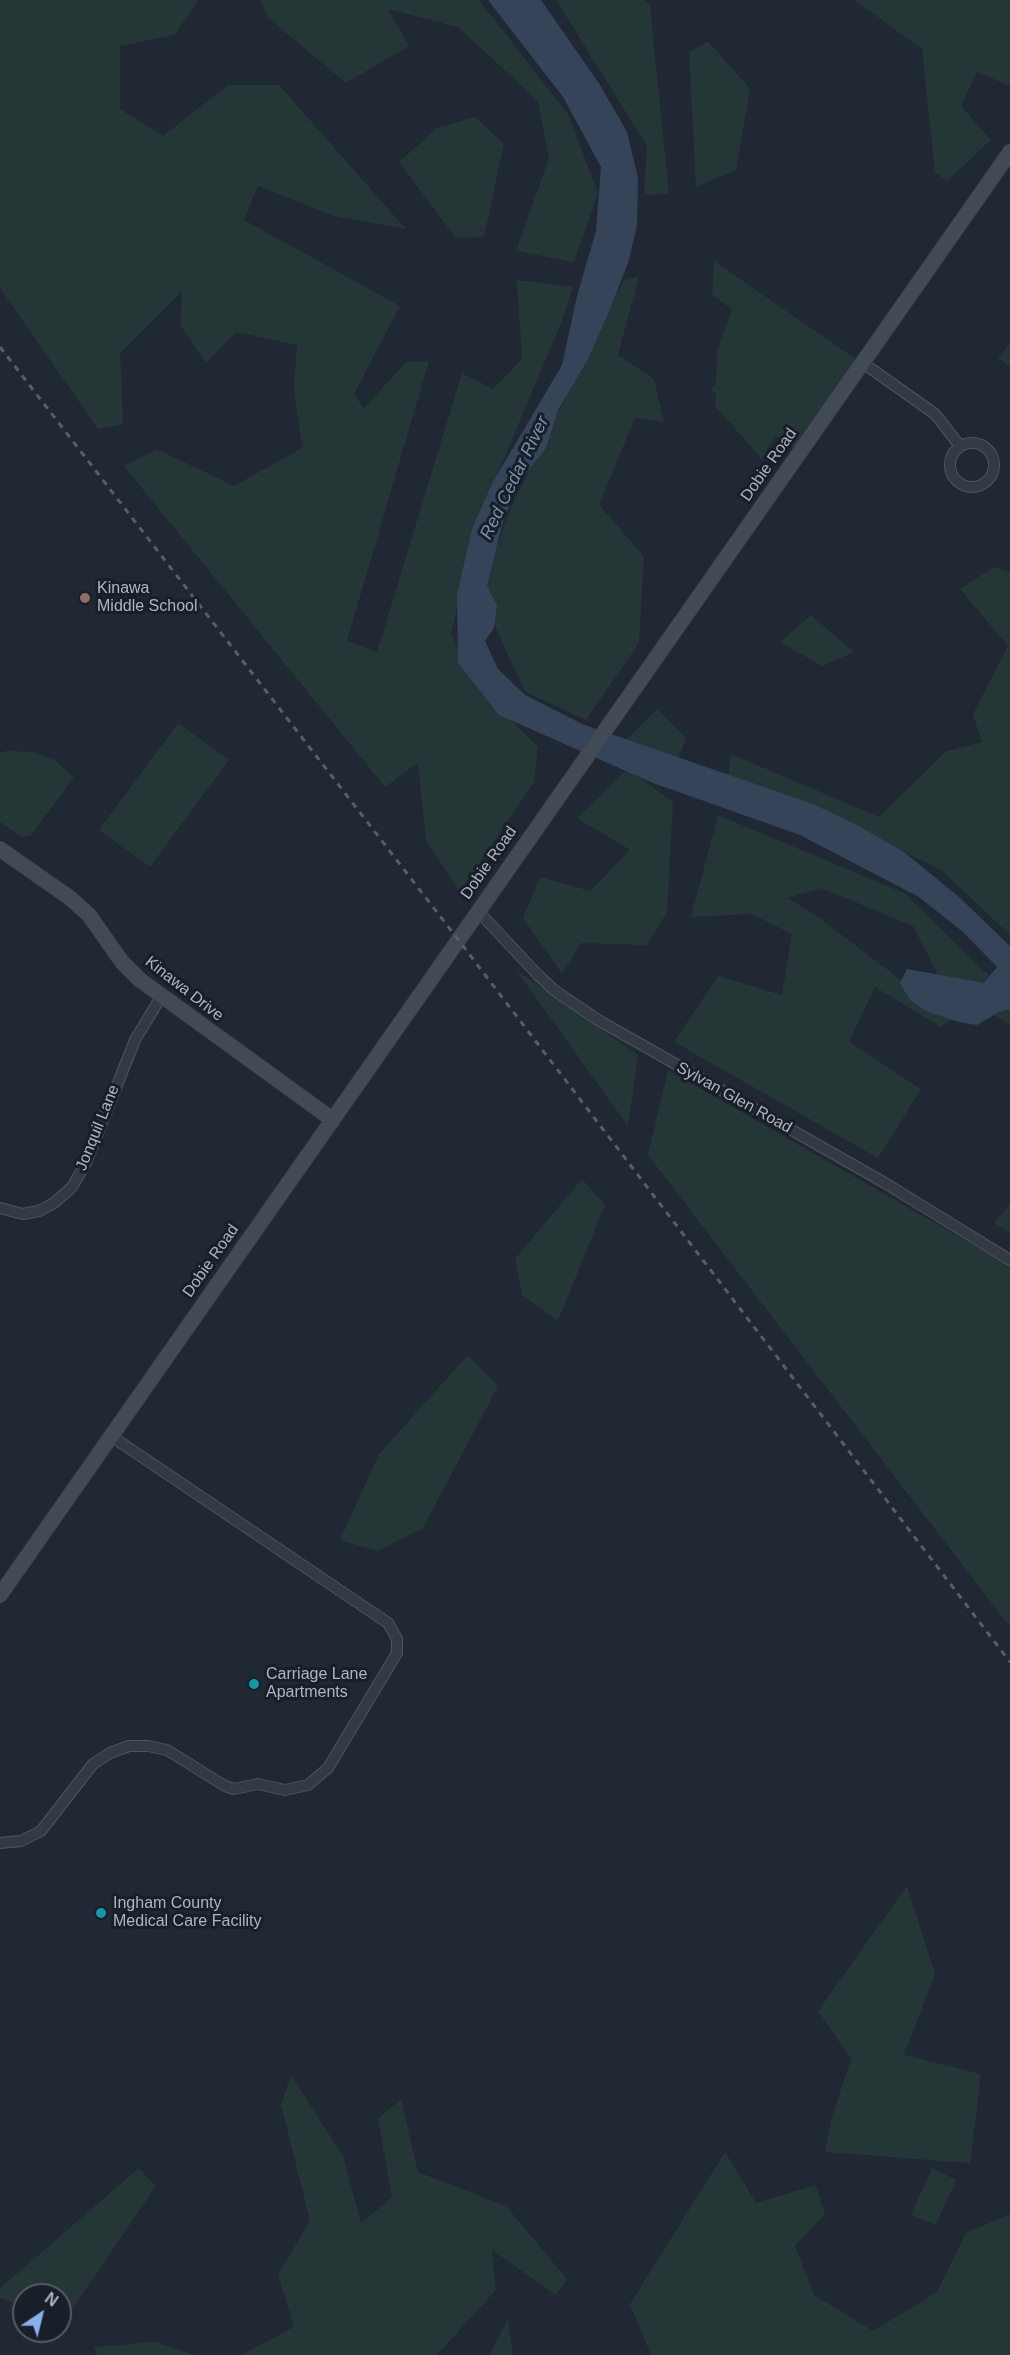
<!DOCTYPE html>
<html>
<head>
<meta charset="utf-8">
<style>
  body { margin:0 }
  #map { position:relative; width:1010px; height:2355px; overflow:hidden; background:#202833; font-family:Arial,sans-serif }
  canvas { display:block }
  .north { position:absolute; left:12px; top:2283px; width:60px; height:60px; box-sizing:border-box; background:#191f28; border:2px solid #545b65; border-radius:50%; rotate:35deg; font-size:16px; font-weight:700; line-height:24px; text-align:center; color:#adb5c1 }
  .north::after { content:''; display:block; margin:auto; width:21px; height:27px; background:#87afed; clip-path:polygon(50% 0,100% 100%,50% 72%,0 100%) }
</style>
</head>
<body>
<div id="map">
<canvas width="1010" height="2355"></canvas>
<div class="north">N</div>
</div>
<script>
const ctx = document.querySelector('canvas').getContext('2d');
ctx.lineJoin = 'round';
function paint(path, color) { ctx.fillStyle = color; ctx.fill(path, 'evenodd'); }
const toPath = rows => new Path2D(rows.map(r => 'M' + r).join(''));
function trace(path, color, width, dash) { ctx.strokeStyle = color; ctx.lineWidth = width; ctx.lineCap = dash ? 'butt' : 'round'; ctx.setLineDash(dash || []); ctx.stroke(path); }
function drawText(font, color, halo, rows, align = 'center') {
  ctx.font = font + ' Arial,sans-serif'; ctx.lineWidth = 6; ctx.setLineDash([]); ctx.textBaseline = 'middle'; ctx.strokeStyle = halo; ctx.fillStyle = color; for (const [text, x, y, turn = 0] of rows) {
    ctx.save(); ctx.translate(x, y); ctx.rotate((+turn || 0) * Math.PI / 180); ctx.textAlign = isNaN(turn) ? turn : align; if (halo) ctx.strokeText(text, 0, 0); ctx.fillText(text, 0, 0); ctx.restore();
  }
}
const green = toPath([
  [0,0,196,0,197,3,174,35,120,46,120,109,163,136,228,85,279,85,406,229,334,216,258,186,244,220,400,306,354,394,364,408,406,362,429,361,347,641,377,652,462,373,493,389,522,359,517,280,573,287,562,321,476,525,451,634,477,686,538,747,534,782,460,892,426,841,418,763,385,787,124,466,157,449,234,486,302,448,294,387,297,345,236,332,206,363,181,326,182,291,120,353,123,424,98,429,0,288],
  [260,0,479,0,568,114,598,193,574,262,516,251,549,158,538,101,458,27,388,9,409,46,346,83,268,18],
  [556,0,644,0,650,6,669,194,644,195,647,146],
  [854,0,1010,0,1010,86,977,72,961,106,991,140,947,181,935,172,922,49],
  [708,41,750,89,736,170,696,187,689,52],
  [475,117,504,144,484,237,456,238,399,162,437,128],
  [714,261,857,360,795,449,775,435,762,459,715,406,716,393,711,390,716,382,717,351,732,309,712,295],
  [639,276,618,355,654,379,664,422,635,418,599,505,644,556,639,643,586,720,525,692,480,593,512,505,624,280],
  [1010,342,1010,367,998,358],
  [994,567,1010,573,1010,935,941,870,826,813,728,779,731,754,879,817,946,751,982,742,973,714,1008,646,960,589],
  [811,615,854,652,822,666,780,642],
  [657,709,686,738,677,762,626,740],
  [178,723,229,760,150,867,99,830],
  [5,751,33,752,56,761,74,778,30,836,20,836,0,822,0,753],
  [628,769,673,802,667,912,647,945,581,943,562,974,523,918,540,877,590,891,630,850,577,818],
  [718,815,904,893,1010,996,1010,1025,941,981,913,926,821,888,788,898,818,917,952,1019,941,1027,875,987,849,1042,921,1089,878,1158,674,1042,718,976,782,995,792,934,752,914,691,917],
  [516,970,638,1055,628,1126],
  [668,1070,1010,1266,1010,1627,648,1155],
  [582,1179,605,1205,558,1321,522,1295,515,1259],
  [1010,1204,1010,1233,994,1223],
  [468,1355,498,1386,423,1528,377,1551,340,1540,379,1454],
  [907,1886,935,1974,904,2055,981,2074,970,2163,825,2152,832,2117,851,2059,818,2011],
  [291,2075,343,2156,361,2223,392,2197,378,2119,401,2099,418,2172,506,2206,567,2279,556,2295,492,2250,496,2290,437,2355,241,2355,294,2327,278,2274,310,2221,281,2104],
  [725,2152,756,2203,816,2185,825,2214,795,2246,814,2295,873,2331,937,2292,966,2233,1010,2214,1010,2355,651,2355,630,2304],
  [139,2168,156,2186,65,2320,60,2318,60,2295,24,2295,24,2306,0,2298,0,2288],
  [932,2168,956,2180,936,2225,911,2215],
  [508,2319,513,2355,489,2355],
  [155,2342,196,2355,97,2355,94,2347]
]);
const water = toPath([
  [488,0,541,0,600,85,627,132,638,178,637,226,628,263,609,312,587,361,558,410,546,448,517,485,502,525,487,586,497,605,494,628,485,641,498,669,525,695,582,724,813,804,855,824,904,852,959,897,1010,946,1010,1009,999,1012,977,1025,959,1022,926,1011,910,1000,900,983,907,969,984,983,997,967,963,932,919,897,800,835,653,783,499,715,458,663,457,595,472,529,493,482,562,365,577,296,596,231,601,167,563,97]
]);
const street = toPath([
  [863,363,935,414,960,446],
  '950 465a22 22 0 1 1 44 0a22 22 0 1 1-44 0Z',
  [478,911,538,975,554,990,598,1020,885,1183,1010,1260],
  [0,1208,23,1214,39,1211,54,1203,72,1187,86,1163,135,1040,161,997],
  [0,1843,21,1841,41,1831,93,1764,110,1753,129,1746,148,1746,167,1750,225,1786,234,1789,258,1784,285,1790,308,1785,328,1768,397,1653,397,1639,388,1623,111,1436]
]);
const secondary = toPath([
  [0,849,70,898,89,915,122,962,140,980,333,1120],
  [0,1595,1010,152]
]);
const rail = toPath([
  [0,347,450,929,1010,1662]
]);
const markers = [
  [85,598,6,"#8d6e63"],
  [254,1684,6,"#0f9aa8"],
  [101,1913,6,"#0f9aa8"]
];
const streetNames = [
  ["Dobie Road",769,465,-55],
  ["Dobie Road",489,863,-55],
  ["Kinawa Drive",184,989,38],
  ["Sylvan Glen Road",734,1098,29],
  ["Jonquil Lane",98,1128,-68],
  ["Dobie Road",211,1261,-55]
];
const poiNames = [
  ["Kinawa",97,589],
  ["Middle School",97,607],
  ["Carriage Lane",266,1675],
  ["Apartments",266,1693],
  ["Ingham County",113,1904],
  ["Medical Care Facility",113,1922]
];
const waterNames = [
  ["Red Cedar River",515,478,-64]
];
paint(green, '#253636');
paint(water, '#354459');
trace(street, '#4e555f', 12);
trace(secondary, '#3d434d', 16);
trace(street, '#333a44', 10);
trace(secondary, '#424a56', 15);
trace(rail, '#565e6a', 3, [6, 6]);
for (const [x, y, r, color] of markers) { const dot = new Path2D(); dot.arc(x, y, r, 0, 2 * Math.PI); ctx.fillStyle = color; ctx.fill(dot); trace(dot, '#191f28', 2); }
drawText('16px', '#adb5c1', '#191f28', streetNames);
drawText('16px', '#adb5c1', '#191f28', poiNames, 'left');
drawText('italic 18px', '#788da7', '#191f28', waterNames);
</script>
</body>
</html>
